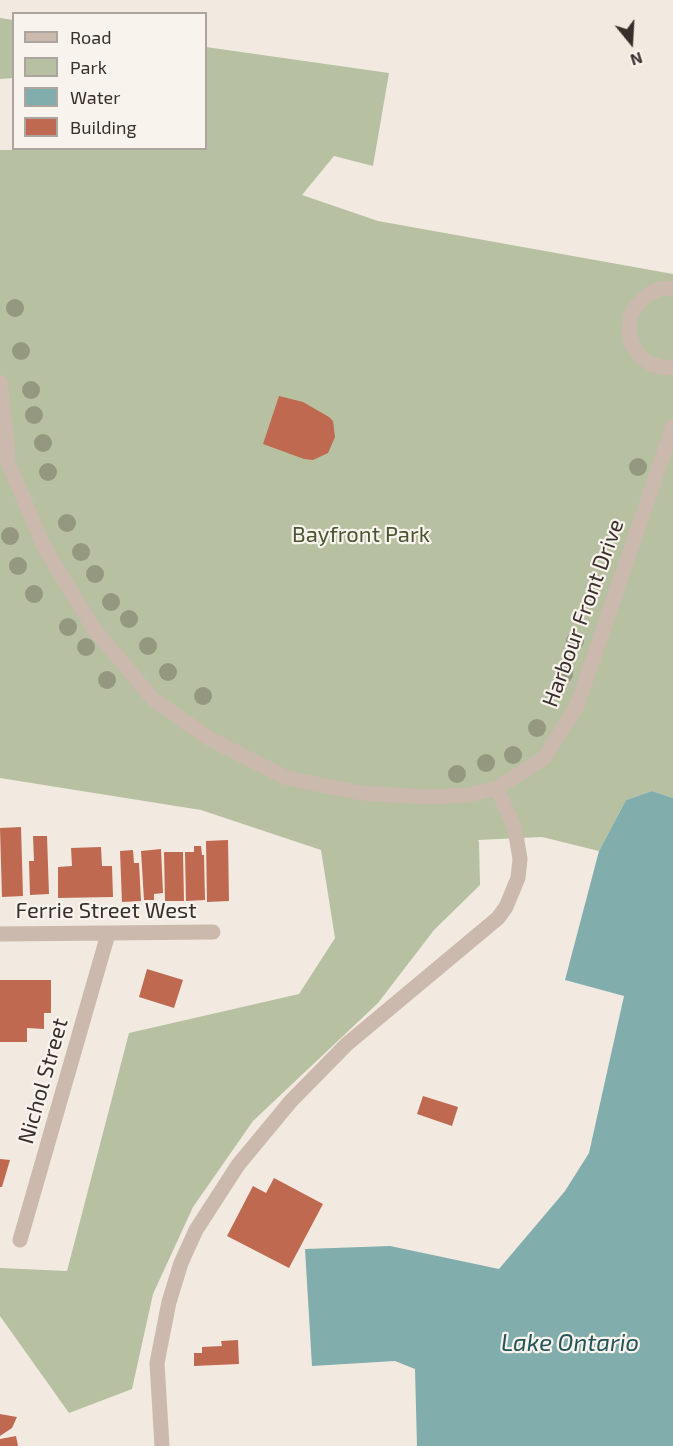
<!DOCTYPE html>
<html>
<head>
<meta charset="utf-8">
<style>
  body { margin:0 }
  #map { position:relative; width:673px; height:1446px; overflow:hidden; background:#f2e9e0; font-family:"Exo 2",sans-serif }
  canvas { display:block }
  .legend { position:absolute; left:12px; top:12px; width:195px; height:138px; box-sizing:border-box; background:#f9f3ed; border:2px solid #aca59f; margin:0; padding:8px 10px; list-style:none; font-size:18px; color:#382f2b }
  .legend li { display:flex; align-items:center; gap:12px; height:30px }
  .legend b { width:30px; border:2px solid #aca59f }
  .north { position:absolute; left:601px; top:12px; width:60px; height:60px; -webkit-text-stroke:4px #f9f3ed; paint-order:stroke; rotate:162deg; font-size:16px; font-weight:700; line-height:24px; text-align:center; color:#382f2b }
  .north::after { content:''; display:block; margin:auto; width:21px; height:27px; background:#382f2b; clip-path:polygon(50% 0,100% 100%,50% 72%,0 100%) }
</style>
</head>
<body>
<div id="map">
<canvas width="673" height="1446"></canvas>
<ul class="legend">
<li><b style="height:8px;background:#cab9ac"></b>Road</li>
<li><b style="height:16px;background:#b7c0a1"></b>Park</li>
<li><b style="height:16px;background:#81adad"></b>Water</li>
<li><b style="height:16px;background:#bf6951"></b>Building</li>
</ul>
<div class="north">N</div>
</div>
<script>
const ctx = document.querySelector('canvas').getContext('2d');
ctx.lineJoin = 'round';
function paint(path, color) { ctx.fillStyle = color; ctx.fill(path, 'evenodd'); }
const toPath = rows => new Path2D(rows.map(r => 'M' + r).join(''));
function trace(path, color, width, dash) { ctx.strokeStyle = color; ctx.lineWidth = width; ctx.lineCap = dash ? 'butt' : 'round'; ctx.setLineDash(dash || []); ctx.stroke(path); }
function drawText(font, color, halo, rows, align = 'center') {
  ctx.font = font + ' "Exo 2",sans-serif'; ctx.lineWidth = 4.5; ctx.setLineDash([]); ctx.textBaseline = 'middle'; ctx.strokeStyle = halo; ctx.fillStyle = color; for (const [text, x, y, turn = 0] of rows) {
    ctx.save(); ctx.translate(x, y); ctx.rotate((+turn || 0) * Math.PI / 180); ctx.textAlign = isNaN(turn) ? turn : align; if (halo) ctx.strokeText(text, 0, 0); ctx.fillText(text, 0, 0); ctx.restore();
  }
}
const green = toPath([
  [0,18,13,20,13,78,0,79],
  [206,47,389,73,373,166,334,156,302,195,378,221,673,274,673,798,652,791,626,800,599,851,542,837,478,840,479,842,480,885,434,930,378,1003,253,1121,193,1207,153,1294,132,1389,69,1413,0,1316,0,1268,67,1271,129,1033,299,994,335,938,321,850,201,810,0,778,0,150,206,148]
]);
const water = toPath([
  [652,791,673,798,673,1446,417,1446,415,1369,395,1361,312,1366,305,1249,390,1246,499,1269,565,1191,589,1153,624,996,565,980,599,851,626,800]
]);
const building = toPath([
  [279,396,303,402,329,417,333,421,335,437,328,453,313,460,304,459,263,444],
  [21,827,23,896,2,897,0,828],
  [33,836,47,836,49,894,30,895,29,861,34,861],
  [228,840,229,901,207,902,206,841],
  [194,846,201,846,202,855,204,855,205,900,186,901,185,852,194,852],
  [101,847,102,866,112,866,113,897,58,898,58,867,72,866,71,848],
  [161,849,163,893,154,894,154,900,144,900,141,851],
  [133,850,134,863,139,863,141,901,122,902,120,851],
  [164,852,183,852,184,901,165,901],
  [147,969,183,980,174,1008,139,997],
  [0,980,51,980,51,1013,44,1013,44,1029,27,1028,27,1042,0,1042],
  [423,1096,458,1107,452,1126,417,1114],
  [0,1159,10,1160,2,1187,0,1187],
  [274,1178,323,1204,289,1268,227,1236,253,1186,266,1193],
  [238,1340,239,1364,194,1366,194,1353,202,1353,202,1347,222,1346,221,1341],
  [0,1414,17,1417,12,1428,0,1436],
  [16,1436,18,1446,0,1446,0,1439]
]);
const street = toPath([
  [673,288,659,289,647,295,637,305,630,317,629,331,632,345,640,356,651,364,665,368,673,367],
  [0,382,8,454],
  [0,443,44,547,94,629,154,700,210,739,287,778,361,793,428,797,468,795,497,788,544,758,577,706,673,426],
  [0,934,213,932],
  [20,1240,108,934],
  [162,1446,157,1363,169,1302,181,1263,196,1230,238,1165,291,1101,347,1044,498,918,506,907,518,878,520,859,515,829,497,788]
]);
const trees = [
  [15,308],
  [21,351],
  [31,390],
  [34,415],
  [43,443],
  [638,467],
  [48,472],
  [67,523],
  [10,536],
  [81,552],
  [18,566],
  [95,574],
  [34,594],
  [111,602],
  [129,619],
  [68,627],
  [575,641],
  [148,646],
  [86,647],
  [168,672],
  [564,674],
  [107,680],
  [203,696],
  [537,728],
  [513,755],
  [486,763],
  [457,774]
];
const parkNames = [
  ["Bayfront Park",361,535]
];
const streetNames = [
  ["Harbour Front Drive",583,613,-70],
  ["Ferrie Street West",106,911],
  ["Nichol Street",43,1081,-74]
];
const waterNames = [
  ["Lake Ontario",570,1343]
];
paint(green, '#b7c0a1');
paint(water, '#81adad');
paint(building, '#bf6951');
trace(street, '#cab9ac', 15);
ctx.fillStyle = '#94987f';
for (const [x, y] of trees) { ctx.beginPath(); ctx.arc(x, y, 9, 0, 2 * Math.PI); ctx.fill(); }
drawText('22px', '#485530', '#f9f3ed', parkNames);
drawText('22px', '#382f2b', '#f9f3ed', streetNames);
drawText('italic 24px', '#225558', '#f9f3ed', waterNames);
</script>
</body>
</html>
